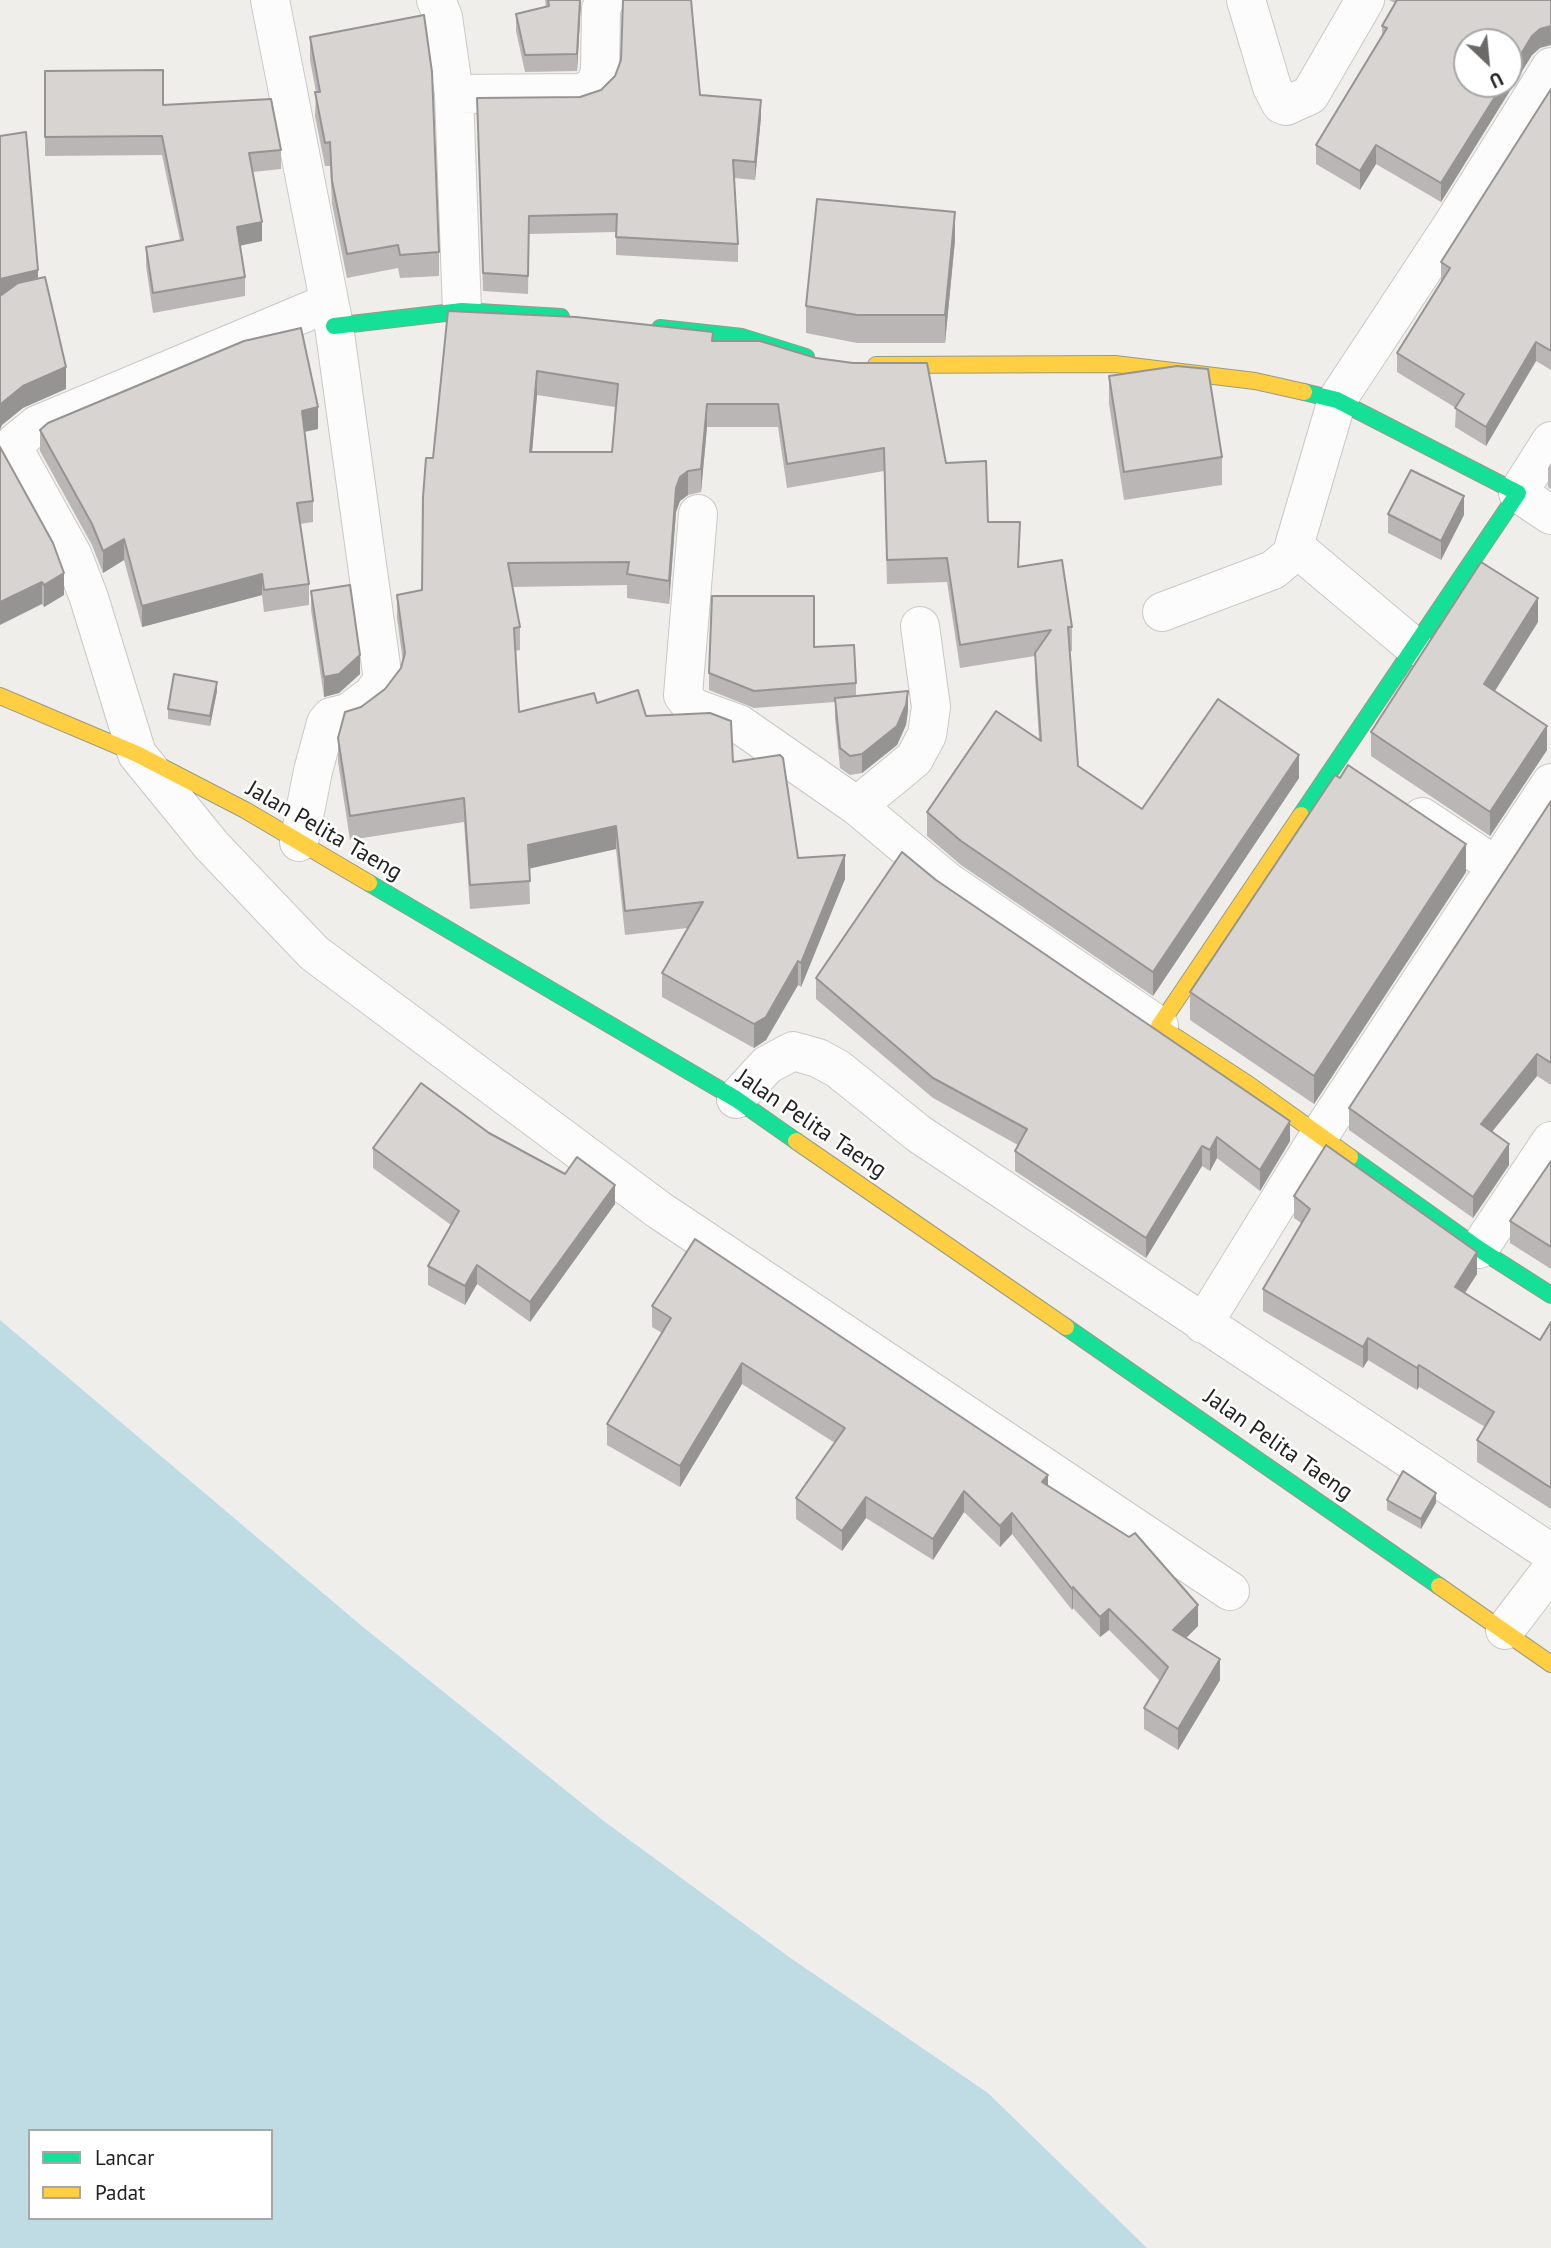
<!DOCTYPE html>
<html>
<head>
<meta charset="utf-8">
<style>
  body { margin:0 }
  #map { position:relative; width:1551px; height:2248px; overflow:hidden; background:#f0eeeb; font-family:"PT Sans",sans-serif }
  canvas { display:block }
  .legend { position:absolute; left:28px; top:2129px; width:245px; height:91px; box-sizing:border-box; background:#fff; border:2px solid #a7a7a7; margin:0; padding:9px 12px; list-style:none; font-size:21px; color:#222 }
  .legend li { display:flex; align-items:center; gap:14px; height:35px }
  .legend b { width:35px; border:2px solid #a7a7a7 }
  .north { position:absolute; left:1453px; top:28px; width:70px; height:70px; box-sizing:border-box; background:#fff; border:2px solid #a7a7a7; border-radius:50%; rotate:154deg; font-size:19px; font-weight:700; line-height:28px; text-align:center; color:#222 }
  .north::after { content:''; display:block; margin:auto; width:24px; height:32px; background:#6a6968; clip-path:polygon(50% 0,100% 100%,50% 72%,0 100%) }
</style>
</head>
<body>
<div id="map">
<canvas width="1551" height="2248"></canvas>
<ul class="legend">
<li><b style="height:9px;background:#16e098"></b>Lancar</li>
<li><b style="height:9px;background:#ffcf43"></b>Padat</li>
</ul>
<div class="north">U</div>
</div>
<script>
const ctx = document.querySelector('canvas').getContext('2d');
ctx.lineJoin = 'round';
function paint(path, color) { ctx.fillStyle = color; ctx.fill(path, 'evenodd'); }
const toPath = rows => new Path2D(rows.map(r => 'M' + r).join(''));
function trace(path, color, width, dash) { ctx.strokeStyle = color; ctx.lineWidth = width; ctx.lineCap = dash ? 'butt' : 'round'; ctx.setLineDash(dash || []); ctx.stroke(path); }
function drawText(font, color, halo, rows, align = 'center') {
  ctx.font = font + ' "PT Sans",sans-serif'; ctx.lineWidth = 5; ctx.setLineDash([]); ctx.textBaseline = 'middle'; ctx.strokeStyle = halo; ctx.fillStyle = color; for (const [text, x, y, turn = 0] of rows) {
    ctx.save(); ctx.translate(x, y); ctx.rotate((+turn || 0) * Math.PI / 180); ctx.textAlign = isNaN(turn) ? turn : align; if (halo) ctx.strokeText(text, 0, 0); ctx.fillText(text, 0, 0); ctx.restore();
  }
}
const water = toPath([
  [0,1320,363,1627,605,1822,789,1957,988,2093,1147,2248,0,2248],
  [30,2131,271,2131,271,2218,30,2218]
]);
const street = toPath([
  [270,0,334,326,383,680,372,695,348,713,331,717,326,723,313,771,299,842],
  [436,0,443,17,454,94,462,311],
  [1246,0,1272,87,1281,104,1286,106,1310,95,1365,0],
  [454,94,579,93,589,90,595,86,600,71,601,9,605,0],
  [328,303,37,425,16,442,17,455,73,556,89,598,137,754,212,846,314,953,659,1210,1230,1591],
  [1551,441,1518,493,1551,515],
  [698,514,683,695,692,707,739,724,857,806,948,882,1159,1026],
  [1162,612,1273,570,1292,554,1294,546],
  [1413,646,1294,546,1337,400,1451,227,1551,67],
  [857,806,914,759,927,735,931,707,920,626],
  [1422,817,1496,866],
  [736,1099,767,1065,793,1051,818,1058,838,1069,919,1134,1551,1553],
  [1479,1249,1551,1141],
  [1203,1324,1319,1136,1551,783],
  [1505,1630,1551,1570]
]);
const fast = toPath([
  [334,326,462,311,561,317],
  [660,328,742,337,806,357],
  [1301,815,1518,493,1337,400,1304,392],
  [369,883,736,1099,796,1141],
  [1350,1157,1479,1249,1551,1295],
  [1066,1327,1439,1586]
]);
const slow = toPath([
  [876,365,1115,364,1255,381,1304,392],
  [0,696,137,754,245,810,369,883],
  [1301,815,1159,1026,1248,1084,1350,1157],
  [796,1141,1066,1327],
  [1439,1586,1551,1664]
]);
const wall = toPath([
  [545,0,581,0,577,71,525,72,516,31,516,14,546,7],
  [1389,0,1551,0,1540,48,1532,55,1441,202,1376,164,1360,190,1316,164,1316,145,1382,35,1382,26,1395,3],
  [310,37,439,252,439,276,400,278,398,268,347,278,332,204,330,166,325,166,315,116,316,92,310,60],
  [45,71,163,105,281,150,281,169,253,172,262,241,240,246,245,277,245,296,153,313,146,266,146,247,180,240,162,155,45,156],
  [1551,89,1551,370,1536,361,1486,446,1455,427,1456,408,1397,372,1397,353,1441,281,1441,262],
  [700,95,761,117,755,180,734,178,738,244,738,262,616,255,616,232,529,234,528,294,483,291,477,98],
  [955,240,945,343,857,343,806,333,806,306],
  [448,311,713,341,946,463,1019,567,1072,627,1072,651,1070,651,1078,766,1142,809,1299,778,1153,996,961,865,927,836,927,812,1039,740,1035,676,1035,656,960,668,947,582,887,584,884,471,787,488,778,427,707,427,701,492,688,495,680,501,676,512,669,604,627,598,627,585,512,587,520,627,520,650,515,651,519,712,597,703,646,716,733,762,798,858,845,879,801,987,798,985,766,1040,754,1048,662,997,662,973,688,928,625,935,616,849,529,868,530,904,470,909,464,822,350,840,338,762,338,738,361,707,385,689,401,668,403,662,397,618,397,595,422,590,433,458],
  [537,395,615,407,612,452,532,452],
  [1109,376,1222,457,1222,485,1124,500,1109,404],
  [318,429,305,432,313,501,313,522,300,524,309,584,309,605,264,612,262,595,142,627,124,560,103,573,92,545,40,451,40,430],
  [0,447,64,595,44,607,42,604],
  [1551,463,1551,489,1548,487,1548,468],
  [1388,514,1464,515,1441,560,1388,533],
  [311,591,360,674,339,693,324,697,311,610],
  [1538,622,1495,691,1547,750,1490,836,1371,756,1371,732],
  [814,647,856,683,856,696,908,710,906,725,897,745,862,773,850,775,840,768,835,718,835,702,754,708,709,690,709,673],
  [217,691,210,726,168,719,168,709],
  [1551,801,1551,1085,1537,1076,1492,1132,1509,1165,1473,1218,1349,1130,1349,1108],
  [1466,872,1314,1104,1190,1020,1190,992],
  [936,880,1290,1141,1260,1191,1217,1158,1210,1171,1202,1166,1146,1258,1015,1171,1015,1151,1018,1145,933,1098,816,999,816,978],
  [489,1133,615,1204,530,1322,477,1284,465,1305,428,1285,428,1266,451,1225,373,1168,373,1148],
  [1551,1161,1551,1269,1510,1243,1510,1221],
  [1294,1196,1477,1274,1465,1293,1540,1340,1551,1322,1551,1509,1477,1462,1477,1440,1485,1427,1419,1387,1417,1390,1368,1360,1363,1368,1263,1311,1263,1289,1301,1223,1294,1218],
  [652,1306,1048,1485,1198,1626,1186,1638,1220,1680,1178,1750,1144,1729,1144,1708,1160,1681,1109,1630,1100,1637,1073,1608,1072,1610,1012,1534,1000,1547,964,1512,933,1560,866,1518,842,1551,796,1519,796,1498,835,1443,742,1384,680,1487,607,1445,607,1424,662,1333,652,1327],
  [1387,1500,1436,1503,1421,1529,1387,1510]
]);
const shadedWall = toPath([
  [580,0,581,0,577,71,577,54],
  [1551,26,1551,45,1540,48,1532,55,1441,202,1441,183,1503,84,1509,84,1509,74,1532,36,1540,29],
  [761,100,761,117,755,180,755,162],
  [1376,145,1376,164,1360,190,1360,171],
  [955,212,955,240,945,343,945,315],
  [262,222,262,241,237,246,237,227],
  [38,270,38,292,0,301,0,279],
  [1536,342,1536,361,1486,446,1486,427],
  [66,367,66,389,23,408,2,425,0,430,0,408,2,403,23,386],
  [537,371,537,395,530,476,530,452],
  [707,404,707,427,701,492,701,469],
  [318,407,318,429,302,432,302,411],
  [688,471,688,495,680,501,676,512,669,604,669,581,676,488,680,477],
  [1464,496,1464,515,1441,560,1441,541],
  [124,539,124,560,103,573,103,551],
  [64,573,64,595,44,607,44,585],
  [262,574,262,595,142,627,142,606],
  [42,582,42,604,0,625,0,602],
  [1538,598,1538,622,1484,708,1484,684],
  [360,655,360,674,339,693,324,697,324,677],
  [217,682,217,691,210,726,210,716],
  [908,691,908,710,906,725,897,745,862,773,862,754],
  [1547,726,1547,750,1490,836,1490,812],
  [1299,755,1299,778,1153,996,1153,972],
  [616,826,616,849,528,869,528,845],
  [1466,844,1466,872,1314,1104,1314,1076],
  [845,855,845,879,801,987,801,963],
  [798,961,798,985,766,1040,754,1048,754,1024],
  [1537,1054,1537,1076,1481,1145,1481,1124],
  [1290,1121,1290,1141,1260,1191,1260,1170],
  [1217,1137,1217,1158,1210,1171,1210,1150],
  [1509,1144,1509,1165,1473,1218,1473,1197],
  [1202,1146,1202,1166,1146,1258,1146,1238],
  [615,1185,615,1204,530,1322,530,1302],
  [1477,1252,1477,1274,1455,1308,1455,1287],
  [477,1265,477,1284,465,1305,465,1286],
  [1368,1338,1368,1360,1363,1368,1363,1347],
  [742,1363,742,1384,680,1487,680,1466],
  [1419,1365,1419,1387,1417,1390,1417,1368],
  [1048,1475,1048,1496,1042,1482],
  [964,1491,964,1512,933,1560,933,1539],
  [1436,1493,1436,1503,1421,1529,1421,1519],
  [866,1497,866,1518,842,1551,842,1531],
  [1012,1513,1012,1534,1000,1547,1000,1526],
  [1073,1587,1073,1608,1072,1610,1072,1589],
  [1198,1605,1198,1626,1173,1651,1173,1630],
  [1109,1609,1109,1630,1100,1637,1100,1617],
  [1220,1659,1220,1680,1178,1750,1178,1729]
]);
const building = toPath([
  [548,0,580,0,577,54,525,55,516,14,549,6,548,0],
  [623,0,691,0,700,95,761,100,755,162,733,160,738,244,616,237,617,214,529,216,528,276,483,273,477,98,580,97,601,90,615,76,621,60,623,0],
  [1397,0,1551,0,1551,26,1540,29,1532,36,1509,74,1509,42,1467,42,1467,84,1503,84,1441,183,1376,145,1360,171,1316,145,1387,28,1382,26,1397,0],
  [424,15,432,72,439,252,400,255,398,245,347,254,332,181,330,142,325,143,315,92,320,92,310,37,424,15],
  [163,70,163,105,271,99,281,150,249,153,262,222,237,227,245,277,153,293,146,247,183,240,162,136,45,137,45,71,163,70],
  [1551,89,1551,351,1536,342,1486,427,1455,408,1464,394,1397,353,1450,268,1441,262,1551,89],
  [26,132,38,270,0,279,0,136,26,132],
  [817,199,955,212,945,315,857,315,806,306,817,199],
  [45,277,66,367,23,386,2,403,0,408,0,296,18,283,45,277],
  [448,311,576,317,713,332,712,341,760,341,816,358,853,363,927,363,946,463,986,461,988,522,1020,522,1018,567,1062,560,1072,627,1068,627,1078,766,1142,809,1218,699,1299,755,1153,972,961,841,927,812,996,711,1041,741,1035,653,1051,630,960,645,947,558,887,560,884,448,787,464,778,404,707,404,701,469,688,471,680,477,676,488,669,581,627,574,629,562,508,563,520,627,514,628,519,712,594,693,597,703,638,690,646,716,710,713,731,721,733,762,780,755,783,758,798,858,845,855,801,963,798,961,766,1017,754,1024,662,973,703,902,625,911,616,826,528,845,530,881,470,885,464,798,350,816,338,738,345,712,361,707,385,689,401,668,405,653,397,595,422,590,423,497,426,458,433,458,448,311],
  [537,371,618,384,612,452,530,452,537,371],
  [301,328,318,407,302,411,313,501,297,503,309,584,264,590,262,574,142,606,124,539,103,551,92,524,40,430,48,423,244,341,301,328],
  [1177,366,1208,369,1222,457,1124,472,1109,376,1177,366],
  [0,447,53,543,64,573,44,585,42,582,0,602,0,447],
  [1411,470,1464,496,1441,541,1388,514,1411,470],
  [1481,562,1538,598,1484,684,1547,726,1490,812,1371,732,1481,562],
  [350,585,360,655,339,674,324,677,311,591,350,585],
  [712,596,814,596,814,647,854,645,856,683,754,691,709,673,712,596],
  [174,674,217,682,210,716,168,709,174,674],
  [908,691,906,705,897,726,862,754,850,756,840,748,835,698,908,691],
  [1348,765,1466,844,1314,1076,1190,992,1335,775,1340,778,1348,765],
  [1551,801,1551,1063,1537,1054,1481,1124,1509,1144,1473,1197,1349,1108,1551,801],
  [902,852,936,880,1290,1121,1260,1170,1217,1137,1210,1150,1202,1146,1146,1238,1015,1151,1027,1129,933,1078,816,978,902,852],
  [421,1083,489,1133,565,1174,577,1157,615,1185,530,1302,477,1265,465,1286,428,1266,459,1211,373,1148,421,1083],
  [1326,1145,1477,1252,1455,1287,1540,1340,1551,1322,1551,1488,1477,1440,1494,1412,1419,1365,1417,1368,1368,1338,1363,1347,1263,1289,1310,1209,1294,1196,1326,1145],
  [1551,1161,1551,1247,1510,1221,1551,1161],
  [695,1239,1048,1475,1042,1482,1129,1537,1135,1533,1198,1605,1173,1630,1220,1659,1178,1729,1144,1708,1168,1667,1109,1609,1100,1617,1073,1587,1072,1589,1012,1513,1000,1526,964,1491,933,1539,866,1497,842,1531,796,1498,845,1428,742,1363,680,1466,607,1424,671,1318,652,1306,695,1239],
  [1403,1471,1436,1493,1421,1519,1387,1500,1403,1471]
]);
const streetNames = [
  ["Jalan Pelita Taeng",324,831,30],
  ["Jalan Pelita Taeng",811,1124,34],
  ["Jalan Pelita Taeng",1278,1445,35]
];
paint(water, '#bfdbe3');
trace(street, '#c9c8c7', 40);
trace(fast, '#999a82', 18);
trace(slow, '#999a82', 18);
trace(street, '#fdfcfc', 38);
trace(fast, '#16e098', 16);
trace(slow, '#ffcf43', 16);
paint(wall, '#b9b6b5');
paint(shadedWall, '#969493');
paint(building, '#d7d4d2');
trace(building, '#969493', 2);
drawText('23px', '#222', '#fff', streetNames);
</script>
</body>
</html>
